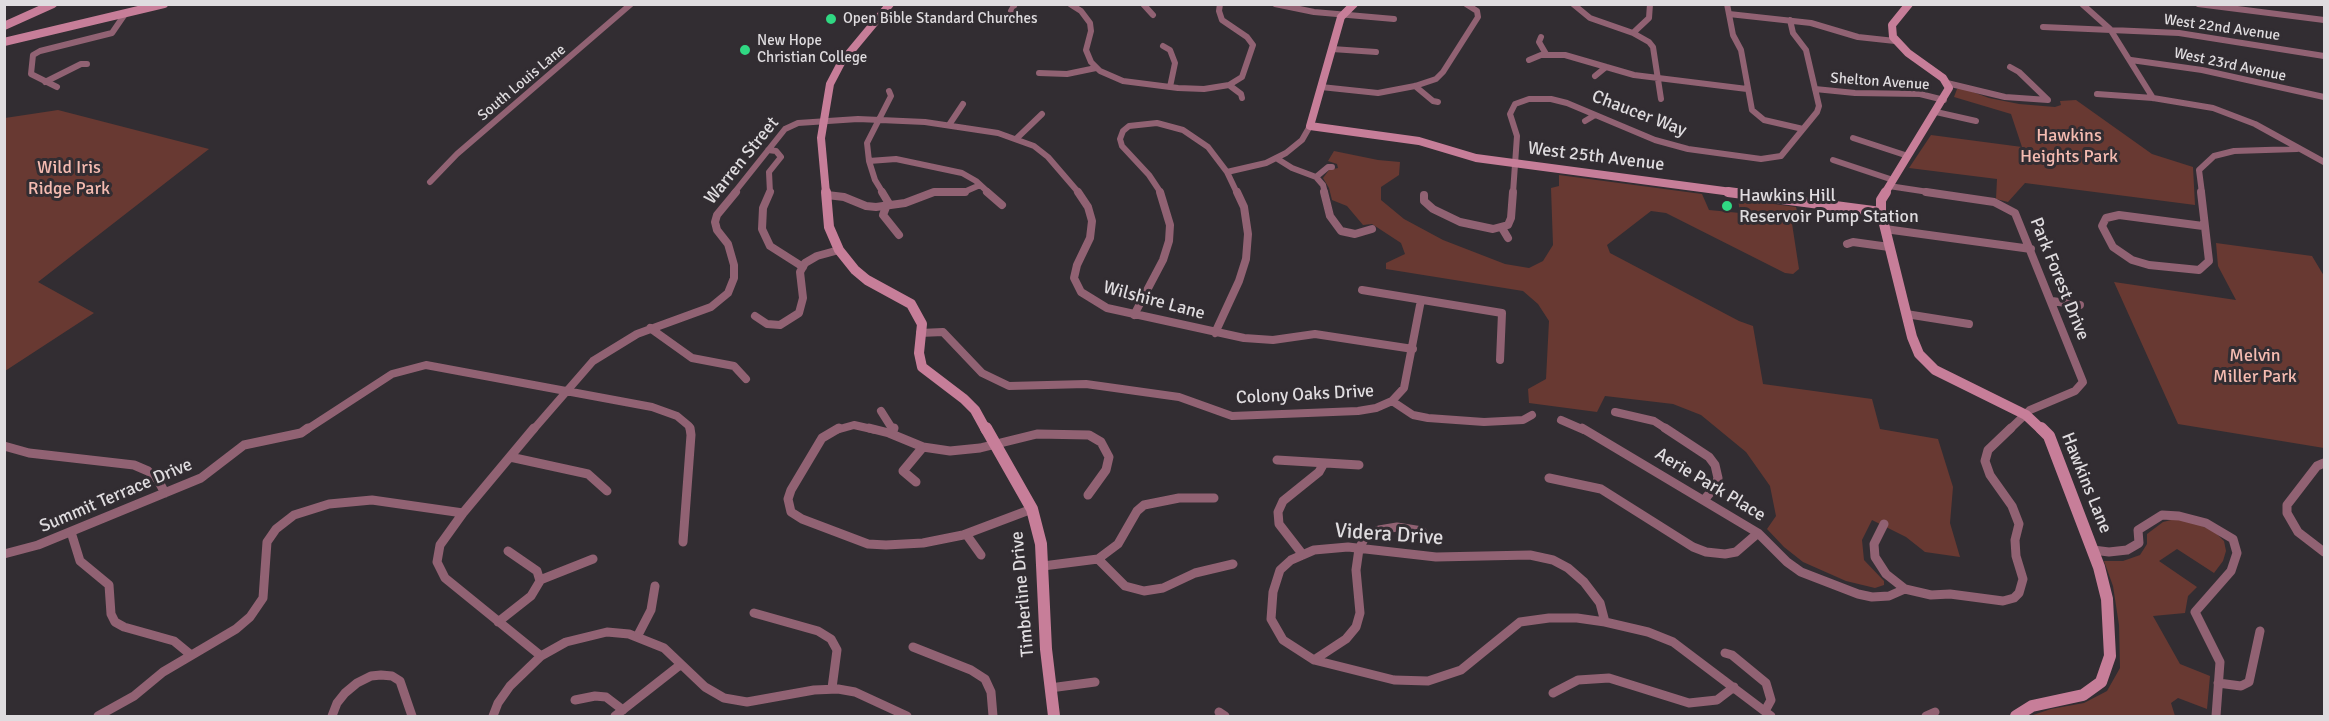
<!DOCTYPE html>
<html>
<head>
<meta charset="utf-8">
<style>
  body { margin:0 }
  #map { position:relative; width:2329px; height:721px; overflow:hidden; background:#322d32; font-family:Signika,sans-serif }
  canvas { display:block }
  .frame { position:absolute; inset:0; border:6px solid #dfdcdf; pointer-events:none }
</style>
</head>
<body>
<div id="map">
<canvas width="2329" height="721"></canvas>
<div class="frame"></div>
</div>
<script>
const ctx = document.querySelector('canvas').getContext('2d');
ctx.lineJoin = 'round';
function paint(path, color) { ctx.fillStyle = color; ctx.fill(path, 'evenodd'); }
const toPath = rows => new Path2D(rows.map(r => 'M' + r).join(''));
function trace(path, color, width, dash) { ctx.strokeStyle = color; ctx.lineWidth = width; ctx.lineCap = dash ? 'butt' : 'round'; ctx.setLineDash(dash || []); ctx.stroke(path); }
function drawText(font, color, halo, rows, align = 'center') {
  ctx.font = font + ' Signika,sans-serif'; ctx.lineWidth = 6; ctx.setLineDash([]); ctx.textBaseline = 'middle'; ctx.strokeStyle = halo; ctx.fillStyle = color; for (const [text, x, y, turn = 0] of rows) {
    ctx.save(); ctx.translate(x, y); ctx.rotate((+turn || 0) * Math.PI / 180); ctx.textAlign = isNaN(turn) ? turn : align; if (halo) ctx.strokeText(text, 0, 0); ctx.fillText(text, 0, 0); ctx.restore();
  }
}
const green = toPath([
  [1962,88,1989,98,2019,104,2055,107,2061,105,2060,101,2076,100,2152,154,2193,167,2195,205,2025,183,2008,202,1996,199,1997,179,1909,168,1931,135,2022,147,2011,114,1954,97,1957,89],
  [58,110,209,149,38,282,94,313,5,371,5,118],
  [1334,151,1378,160,1400,162,1399,175,1381,187,1381,200,1404,219,1443,240,1505,264,1529,268,1543,261,1553,245,1551,188,1559,186,1559,175,1702,194,1709,210,1740,213,1738,199,1796,207,1797,211,1791,217,1799,269,1793,274,1785,273,1666,213,1651,211,1607,245,1610,253,1739,321,1753,326,1763,384,1872,399,1880,429,1938,439,1953,487,1950,523,1960,557,1925,552,1906,537,1872,520,1862,540,1864,560,1884,581,1884,585,1875,588,1846,581,1803,562,1784,547,1767,529,1776,516,1770,486,1746,452,1701,415,1673,404,1605,396,1597,412,1529,403,1528,389,1546,379,1549,321,1538,304,1523,291,1386,269,1386,263,1405,254,1401,243,1372,224,1363,225,1347,206,1332,200,1329,188,1323,178,1329,170,1338,168,1337,164,1328,161],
  [2216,243,2312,256,2324,276,2324,448,2178,424,2114,282,2236,300,2218,266],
  [2175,519,2196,523,2215,532,2224,541,2226,551,2223,561,2214,573,2177,549,2159,561,2197,587,2188,596,2185,613,2153,616,2180,664,2210,676,2207,709,2178,698,2171,703,2175,716,2030,716,2051,709,2084,703,2107,691,2120,668,2119,625,2113,586,2104,561,2123,561,2140,555,2147,544,2147,534,2163,522]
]);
const streetFar2 = toPath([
  [1070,4,1081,11,1090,23,1091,31,1086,50,1091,62,1100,71,1123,81,1178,88,1204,89,1229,85,1241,94,1242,98],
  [1143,4,1153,15],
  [1220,4,1219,11,1222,20,1247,37,1253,45,1242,77,1229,85],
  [1275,4,1314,12,1394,19],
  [1573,4,1590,18,1633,33,1649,18,1650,4],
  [1727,4,1733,35,1741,50,1752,110,1764,120,1803,129],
  [2082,4,2110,29,2153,98],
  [2198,4,2324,20],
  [1014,14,1011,11,1015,4],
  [1729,14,1811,23,1858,37,1895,41],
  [2043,27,2179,33,2324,56],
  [1633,33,1649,42,1653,47,1661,99],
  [1541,37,1539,42,1546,54],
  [1163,46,1170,50,1175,63,1170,87],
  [1332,49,1376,52],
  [1529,60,1541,55,1565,55,1634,75,1747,89],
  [2131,60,2202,70,2324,97],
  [1039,73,1067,74,1096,68],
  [1595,76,1606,67],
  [45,82,81,64,87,64],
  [1947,83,2005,97,2048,100,2019,72,2010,67],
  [1415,86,1433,101,1438,102],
  [57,87,31,74,33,55,40,51,112,33,125,14],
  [1321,87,1378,93,1415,86,1436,79,1443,72,1478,17,1477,11,1466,4],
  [1815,89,1855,93,1920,94,1944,100],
  [2097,94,2153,98,2213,108,2255,124,2324,162],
  [1936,112,1976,121],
  [1585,121,1595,115],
  [949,125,963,104],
  [1853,138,1908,156],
  [1016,139,1042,114],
  [768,150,776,151,781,157,769,172,770,193],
  [1276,158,1292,168,1316,177,1323,185,1325,193],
  [1833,160,1893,180],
  [869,161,896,159,962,173,976,181,989,193],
  [1227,172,1266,163,1286,153,1302,140,1310,126],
  [1316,177,1328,167,1332,167],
  [430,182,457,154,631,4],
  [1889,186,1935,193],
  [734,193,785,129,798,123,858,119,925,122,998,133,1034,146,1048,157,1079,193],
  [883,193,875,180,869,161,867,143,891,96,889,91],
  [931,193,964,192,980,185],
  [1161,193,1149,175,1122,146,1120,139,1123,131,1129,126,1157,123,1183,130,1208,147,1227,172,1237,193],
  [1513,193,1517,136,1510,114,1515,104,1529,99,1551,99,1567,103,1655,140,1688,149,1761,159,1781,156,1817,112,1819,106,1806,50,1793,33,1790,20],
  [2202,193,2199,170,2214,156,2234,151,2297,149]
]);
const streetFar1 = toPath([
  [770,192,763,208,762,229,770,246,803,267],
  [882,192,888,202,883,215,899,235],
  [987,192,1002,205],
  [1078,192,1088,207,1092,221,1090,238,1077,265,1074,278,1081,292,1107,308,1244,338,1273,340,1315,334,1413,349],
  [1324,192,1330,216,1341,231,1355,234,1372,229],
  [1926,192,1994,202,2015,213,2083,382,2075,391,2030,410,2009,430],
  [2201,192,2209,261,2199,270,2149,265,2132,260,2113,247,2102,226,2106,218,2119,215,2203,226],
  [827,195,844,197,866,206,876,207,905,203,934,192,965,192],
  [1424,195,1424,201,1433,209,1460,222,1493,229,1508,225,1511,218,1513,192],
  [1502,228,1508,238],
  [1885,229,2031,249],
  [1847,244,1853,242,1889,247],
  [1362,290,1502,313,1500,360],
  [2052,301,2080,305],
  [1906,314,1969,324],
  [1134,315,1163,260,1169,241,1170,225,1160,192],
  [755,316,767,324,780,325,799,313,803,298,800,272,805,263,817,256,839,250],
  [650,328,692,358,734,366,746,379],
  [920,333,943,332,982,373,1009,386,1086,384,1179,397,1232,416,1358,411,1376,408,1392,401,1404,388,1421,300],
  [1215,333,1239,281,1246,259,1248,234,1244,207,1237,192],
  [1392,401,1413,415,1428,418,1484,422,1523,420,1532,415],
  [881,411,893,430],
  [1615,412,1654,421,1668,430],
  [1561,420,1584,430],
  [306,430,392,374,426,365,652,407,677,416,689,426,690,430],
  [533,430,593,361,637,334,711,307,728,293,734,278,734,265,728,244,717,230,715,222,717,215,736,192],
  [836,430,854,425,876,430]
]);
const street = toPath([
  [534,428,463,513,440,545,437,562,445,578,541,656],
  [839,428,822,438,791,490,788,499,791,512,802,519,868,544,886,545,923,543,963,535,1032,509],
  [869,428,889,433,923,447,950,451,980,448,1037,434,1089,435,1101,442,1109,457,1106,470,1088,495],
  [1582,428,1758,533,1787,562,1801,572,1858,594,1872,597,1889,596,1905,589],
  [1665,428,1709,457,1715,465,1718,478,1715,487,1704,500],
  [892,434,894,428],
  [4,446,29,453,134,465,148,471,158,480,165,493],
  [510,457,588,474,607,491],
  [1277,460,1359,465],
  [2324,463,2317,466,2287,505,2287,513,2298,532,2324,552],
  [1549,478,1601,489,1693,547,1706,552,1725,554,1736,552,1758,533],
  [916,482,903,471,923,447],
  [1884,524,1874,544,1875,557,1886,574,1905,589,1931,595,1950,594,2003,601,2014,598,2019,593,2023,579,2016,556,2015,540,2019,524,2012,506,1990,475,1985,461,1988,450,2011,428],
  [71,532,80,561,109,585,111,614,115,622,124,627,174,641,191,655],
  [966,534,981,555],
  [683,542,691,435,690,428],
  [1348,547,1436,557,1530,555,1553,560,1568,568,1584,582,1600,603,1605,622,1577,618,1549,618,1520,622,1461,670,1428,681,1394,680,1314,660,1283,640,1271,619,1273,592,1280,570,1291,560,1314,550,1348,547],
  [2093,550,2109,552,2127,550,2139,543,2138,530,2162,515,2179,516,2206,523,2233,539,2237,553,2231,571,2195,612,2220,662,2216,716],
  [4,554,38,545,201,478,244,445,301,433,308,428],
  [1303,555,1279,524,1278,512,1283,501,1319,472,1324,463],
  [1098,559,1125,586,1144,591,1163,588,1195,573,1233,564],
  [1043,566,1098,559,1118,544,1137,511,1144,505,1179,498,1214,498],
  [540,580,593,559],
  [754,613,818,631,831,639,837,650,832,688],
  [498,622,531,596,540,581,537,571,508,551],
  [1605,622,1648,632,1673,642,1771,716],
  [637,637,651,610,655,586],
  [913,647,971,670,985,679,991,692,993,716],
  [1725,653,1732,655,1766,683,1771,700,1765,711],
  [1314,660,1346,639,1356,627,1360,613,1356,570,1359,549,1365,537,1379,530,1397,527,1422,531],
  [2218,683,2241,686,2249,682,2260,631],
  [1050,688,1095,682],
  [1553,693,1578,680,1609,678,1689,703,1717,700,1734,687],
  [575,700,595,696,606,697,623,710],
  [1219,712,1225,716],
  [98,716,134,696,163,672,236,629,250,617,263,598,267,542,276,529,294,515,329,504,372,500,463,513],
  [332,716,337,703,345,693,357,683,371,676,381,675,392,676,400,681,412,716],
  [493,716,498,703,510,686,541,656,566,642,607,632,629,634,664,648,705,687,724,698,747,702,814,690,838,689,855,692,907,716],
  [615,716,680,665],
  [1926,716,1935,712]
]);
const secondaryFar2 = toPath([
  [1354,4,1341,17,1310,126,1419,141,1476,158,1739,193],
  [4,26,53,4],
  [4,42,164,4],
  [826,193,821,138,830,84,841,63,890,4],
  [1885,193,1949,88,1943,78,1908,53,1893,37,1892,25,1909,4]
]);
const secondaryFar1 = toPath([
  [826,192,829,227,839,250,855,270,867,280,911,304,922,324,919,353,922,367,964,399,975,410,986,430],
  [1728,192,1881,212],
  [1886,192,1881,200,1881,212,1912,337,1919,354,1935,370,2026,415,2042,430]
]);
const secondary = toPath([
  [986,428,1032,509,1041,544,1046,649,1054,716],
  [2016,716,2032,706,2083,695,2101,682,2110,656,2107,599,2099,567,2049,436,2041,428]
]);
const markers = [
  [831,19,6,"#30d883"],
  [745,50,6,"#30d883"],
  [1727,206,6,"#30d883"]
];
const farPoinames = [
  ["Open Bible Standard Churches",843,19],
  ["New Hope",757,41],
  ["Christian College",757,58]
];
const farStreetnames = [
  ["West 22nd Avenue",2222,28,8],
  ["West 23rd Avenue",2230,65,12],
  ["Shelton Avenue",1880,82,4],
  ["South Louis Lane",522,83,-40]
];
const streetNames = [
  ["Chaucer Way",1639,114,21],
  ["West 25th Avenue",1596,157,7],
  ["Warren Street",742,161,-51],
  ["Park Forest Drive",2059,279,68],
  ["Wilshire Lane",1154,301,15],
  ["Colony Oaks Drive",1305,395,-3],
  ["Hawkins Lane",2086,483,68],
  ["Aerie Park Place",1710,485,31],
  ["Summit Terrace Drive",116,496,-23],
  ["Timberline Drive",1023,594,-95]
];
const parkNames = [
  ["Hawkins",2069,136],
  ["Heights Park",2069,157],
  ["Wild Iris",69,168],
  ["Ridge Park",69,189],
  ["Melvin",2255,356],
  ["Miller Park",2255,377]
];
const poiNames = [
  ["Hawkins Hill",1739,196],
  ["Reservoir Pump Station",1739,217]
];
const nearStreetnames = [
  ["Videra Drive",1389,535,4]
];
paint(green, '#683932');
trace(streetFar2, '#916273', 6);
trace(streetFar1, '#916273', 8);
trace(street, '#916273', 9);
trace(secondaryFar2, '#c77e99', 8);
trace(secondaryFar1, '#c77e99', 10);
trace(secondary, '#c77e99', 12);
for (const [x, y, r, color] of markers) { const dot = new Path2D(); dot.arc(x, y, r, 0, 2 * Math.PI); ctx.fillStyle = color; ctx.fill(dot); trace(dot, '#322d32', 2); }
drawText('15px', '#dfdcdf', '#322d32', farPoinames, 'left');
drawText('15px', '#dfdcdf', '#322d32', farStreetnames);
drawText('18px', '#dfdcdf', '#322d32', streetNames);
drawText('18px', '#f4bbb1', '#322d32', parkNames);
drawText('18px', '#dfdcdf', '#322d32', poiNames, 'left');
drawText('21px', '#dfdcdf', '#322d32', nearStreetnames);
</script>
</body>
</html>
